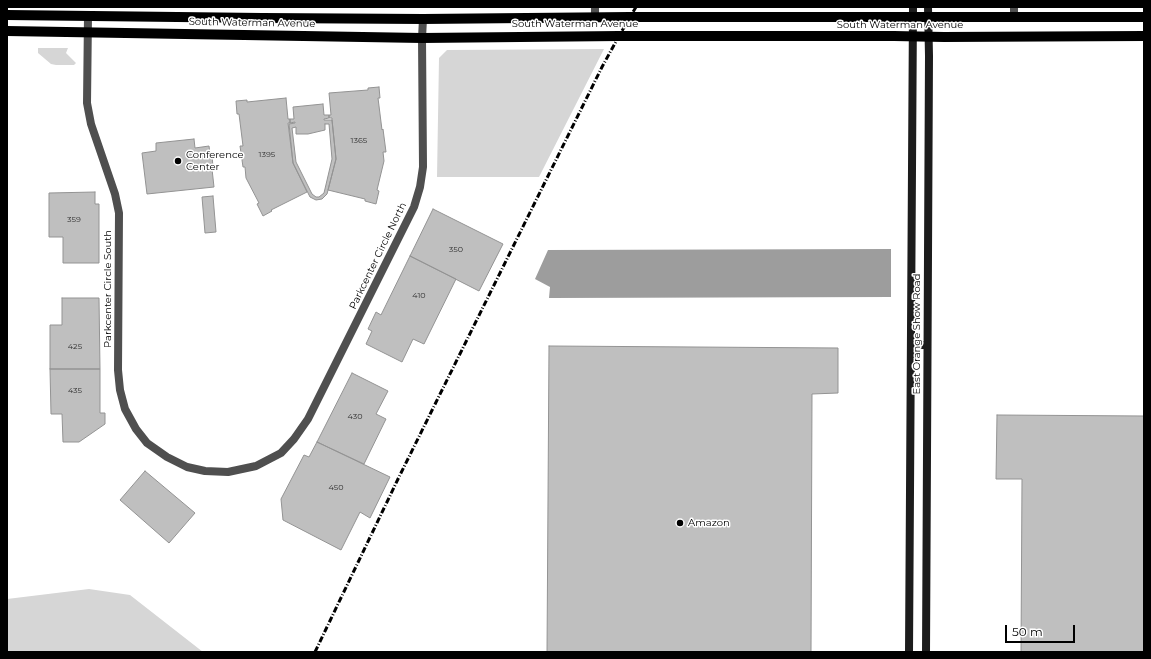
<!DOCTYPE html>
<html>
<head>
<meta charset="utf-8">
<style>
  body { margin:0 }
  #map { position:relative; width:1151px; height:659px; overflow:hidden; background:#fff; font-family:Montserrat,sans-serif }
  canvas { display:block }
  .frame { position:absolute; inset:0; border:8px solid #000; pointer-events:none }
  .scale { position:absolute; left:1005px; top:625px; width:70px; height:18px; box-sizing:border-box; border:2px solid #000; border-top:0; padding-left:5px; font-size:12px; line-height:14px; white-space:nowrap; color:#000; -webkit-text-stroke:3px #fff; paint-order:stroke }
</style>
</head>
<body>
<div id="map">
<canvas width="1151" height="659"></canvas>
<div class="frame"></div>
<div class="scale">50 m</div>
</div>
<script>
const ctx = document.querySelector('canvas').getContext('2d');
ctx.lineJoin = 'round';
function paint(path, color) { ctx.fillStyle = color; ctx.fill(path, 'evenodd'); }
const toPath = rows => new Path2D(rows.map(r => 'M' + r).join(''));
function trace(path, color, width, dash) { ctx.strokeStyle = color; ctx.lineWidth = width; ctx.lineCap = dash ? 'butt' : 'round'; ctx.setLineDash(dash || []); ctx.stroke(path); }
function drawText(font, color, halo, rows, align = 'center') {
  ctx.font = font + ' Montserrat,sans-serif'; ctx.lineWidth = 3; ctx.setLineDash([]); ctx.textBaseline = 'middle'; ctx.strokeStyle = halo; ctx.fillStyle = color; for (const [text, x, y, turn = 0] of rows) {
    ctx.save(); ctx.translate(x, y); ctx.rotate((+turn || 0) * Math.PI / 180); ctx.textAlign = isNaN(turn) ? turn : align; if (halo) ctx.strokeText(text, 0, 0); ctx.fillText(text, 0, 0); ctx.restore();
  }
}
const green = toPath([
  [38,48,68,48,66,53,76,63,74,65,56,65,51,64,38,53],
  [604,49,539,177,437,177,439,58,447,50],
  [89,589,130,595,203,652,7,652,7,599]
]);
const water = toPath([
  [891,249,891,297,549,298,550,287,535,279,548,250]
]);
const building = toPath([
  [379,87,380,98,378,98,382,130,383,129,386,152,383,152,384,161,377,190,379,191,376,204,365,201,365,199,328,190,336,159,332,120,332,118,329,118,329,115,331,115,329,93,368,90,368,88,379,87],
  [286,98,288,119,290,119,290,123,288,123,293,163,307,192,271,210,272,211,263,216,257,204,259,203,246,178,245,167,243,167,240,146,243,146,239,114,237,114,236,101,247,100,247,102,286,98],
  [323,104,324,115,329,115,329,118,324,119,324,120,332,120,336,159,327,194,322,199,316,200,310,197,293,163,289,124,295,123,295,122,290,123,290,119,294,119,293,107,323,104],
  [325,124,329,124,332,159,324,193,319,197,316,197,312,194,296,162,292,128,296,127,296,134,308,134,325,130,325,124],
  [194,139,195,148,209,146,210,154,212,154,213,168,212,169,214,187,147,194,142,153,156,151,156,143,194,139],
  [95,192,95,204,99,204,99,263,63,263,63,237,49,237,49,193,95,192],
  [213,196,216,232,205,233,202,197,213,196],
  [433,209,503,244,479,291,410,256,433,209],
  [410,256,456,279,424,344,413,339,402,362,366,344,372,331,368,329,376,312,381,315,410,256],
  [62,298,99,298,100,369,50,369,50,325,62,325,62,298],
  [549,346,838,348,838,393,812,394,811,652,547,652,549,346],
  [50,369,100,369,100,413,105,413,105,424,79,442,63,442,62,414,51,414,50,369],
  [352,373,388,391,376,414,386,419,364,464,317,442,352,373],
  [997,415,1144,416,1144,652,1021,652,1022,479,996,479,997,415],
  [317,442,390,477,370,518,360,512,341,550,283,520,281,499,304,455,309,457,317,442],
  [145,471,195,513,169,543,120,500,145,471]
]);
const minor = toPath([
  [595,7,595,17],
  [1014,7,1014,17],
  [88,16,87,103,91,124,115,194,119,213,118,370,120,390,125,409,136,429,147,443,167,457,187,467,205,471,228,472,256,466,281,453,294,439,308,419,414,207,420,187,423,167,422,38,423,19]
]);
const secondary = toPath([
  [911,345,927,345],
  [909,652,913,7],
  [926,652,929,56,928,7]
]);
const primary = toPath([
  [7,15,262,18,423,19,630,17,1144,17],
  [7,31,422,38,619,36,894,36,944,37,1144,36]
]);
const rail = toPath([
  [315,652,398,479,602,67,619,36,636,7]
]);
const markers = [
  [178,161,4,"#000"],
  [680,523,4,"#000"]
];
const numberNames = [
  ["1365",359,141],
  ["1395",267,155],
  ["359",74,220],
  ["350",456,250],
  ["410",419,296],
  ["425",75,347],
  ["435",75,391],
  ["430",355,417],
  ["450",336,488]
];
const streetNames = [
  ["South Waterman Avenue",252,23,1],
  ["South Waterman Avenue",575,24],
  ["South Waterman Avenue",900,25],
  ["Parkcenter Circle North",378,256,-64],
  ["Parkcenter Circle South",108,289,-90],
  ["East Orange Show Road",917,334,-90]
];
const poiNames = [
  ["Conference",186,155],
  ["Center",186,167],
  ["Amazon",688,523]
];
paint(green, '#d6d6d6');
paint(water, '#9d9d9d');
paint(building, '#bfbfbf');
trace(building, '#939393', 1);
trace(minor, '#4f4f4f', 8);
trace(secondary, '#1c1c1c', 8);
trace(primary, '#000', 10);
trace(rail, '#000', 3, [6, 2, 1, 2]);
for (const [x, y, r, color] of markers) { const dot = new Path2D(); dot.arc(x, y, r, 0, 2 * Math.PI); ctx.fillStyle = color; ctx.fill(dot); trace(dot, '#fff', 1.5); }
drawText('8px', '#303030', null, numberNames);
drawText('10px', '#000', '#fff', streetNames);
drawText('10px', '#000', '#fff', poiNames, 'left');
</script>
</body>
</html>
